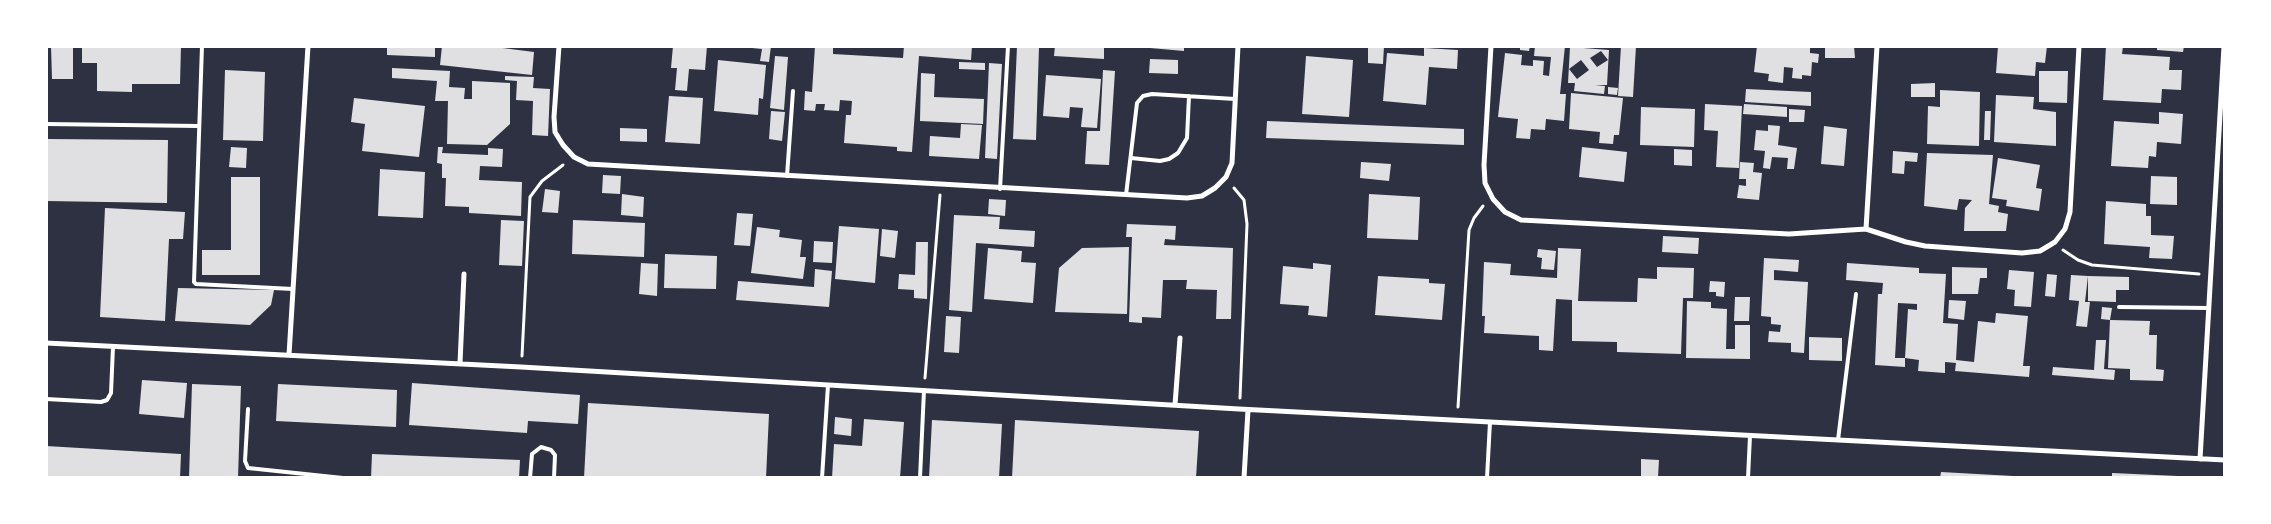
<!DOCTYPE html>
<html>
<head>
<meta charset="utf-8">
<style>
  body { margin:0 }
  #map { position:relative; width:2271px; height:524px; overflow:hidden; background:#2d3142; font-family:Ubuntu,sans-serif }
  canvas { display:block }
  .frame { position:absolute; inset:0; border:48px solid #fff; pointer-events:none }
</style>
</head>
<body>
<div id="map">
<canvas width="2271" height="524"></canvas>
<div class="frame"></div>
</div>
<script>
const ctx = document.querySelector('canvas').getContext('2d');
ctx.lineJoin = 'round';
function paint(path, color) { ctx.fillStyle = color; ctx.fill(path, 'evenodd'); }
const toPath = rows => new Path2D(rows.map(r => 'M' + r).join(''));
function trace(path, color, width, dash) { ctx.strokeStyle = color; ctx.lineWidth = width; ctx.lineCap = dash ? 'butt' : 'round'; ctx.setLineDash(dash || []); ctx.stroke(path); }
const building = toPath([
  [51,46,73,46,73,79,52,79],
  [82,46,181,46,180,84,132,84,132,92,97,91,97,63,82,63],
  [387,46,435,46,435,57,387,55],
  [442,46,487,46,534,52,532,75,440,65],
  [673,46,707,46,705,70,689,69,687,91,675,90,677,68,671,68],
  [752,46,771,46,769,62,760,61,762,49,752,48],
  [815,46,833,46,833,54,903,58,904,46,972,46,971,60,919,56,912,152,897,151,897,147,844,143,846,115,851,115,852,101,840,100,839,111,824,110,825,104,816,104,815,111,804,110,805,91,812,92],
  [1017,46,1039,47,1036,140,1013,139],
  [1055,46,1104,46,1104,59,1054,56],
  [1150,46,1184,46,1184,51,1150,48],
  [1368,46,1384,46,1383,64,1368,63],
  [1520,46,1530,46,1529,51,1520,50],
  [1535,46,1565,46,1560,94,1566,94,1564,121,1546,119,1545,130,1531,129,1530,139,1516,138,1518,119,1498,117,1505,53,1522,55,1521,65,1533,66,1533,60,1544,61,1543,75,1549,76,1551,57,1534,56],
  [1621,46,1636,46,1633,97,1618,96],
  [1757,46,1810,46,1810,53,1819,54,1818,63,1812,62,1811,76,1802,75,1802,79,1792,78,1793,68,1784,67,1783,83,1768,81,1769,74,1754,72],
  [1825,46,1854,46,1855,58,1825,58],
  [1998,46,2047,46,2045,63,2036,62,2035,76,1996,73],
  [2106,46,2123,46,2122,54,2170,57,2169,70,2182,70,2181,90,2162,89,2161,103,2103,100],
  [2157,46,2184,46,2183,52,2157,50],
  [1570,47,1609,50,1607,85,1595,85,1605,86,1604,94,1574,91,1575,83,1568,83],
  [1601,51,1608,60,1597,67,1590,58],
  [1581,60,1589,70,1577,79,1569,69],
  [1424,48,1458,50,1457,69,1429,67,1426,105,1383,101,1387,53,1424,56],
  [775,56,788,57,784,110,770,108],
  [1306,56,1353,60,1349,117,1302,114],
  [1150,59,1178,60,1178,74,1149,73],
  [718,60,766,65,763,99,759,98,758,115,714,111],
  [959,62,985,63,985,70,959,69],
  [989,63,1002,64,997,159,985,158],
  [392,68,450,71,449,87,465,88,464,99,472,99,472,81,510,83,510,124,487,145,447,144,448,101,435,101,437,81,392,78],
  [225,70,265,72,263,141,223,140],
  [1103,70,1115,71,1109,165,1085,164,1087,131,1100,131],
  [2039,71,2068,71,2067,103,2039,102],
  [921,73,935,74,934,97,984,99,983,124,920,121],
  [1046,75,1101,79,1097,128,1081,127,1083,108,1070,107,1069,118,1043,116],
  [505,76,534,77,533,88,550,89,548,136,532,135,533,101,516,100,517,81,505,80],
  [1935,83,1935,97,1911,97,1911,84],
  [1608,87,1618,88,1617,95,1608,94],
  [1746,89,1811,92,1811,106,1745,102],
  [1940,90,1980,92,1979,146,1927,144,1928,106,1940,107],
  [1571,93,1623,98,1619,135,1614,135,1613,144,1599,143,1600,132,1569,129],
  [1996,95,2034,97,2033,109,2056,112,2056,146,1994,142],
  [669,96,703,98,700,144,665,142],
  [354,98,425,106,419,157,362,151,365,124,351,122],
  [1705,104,1742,106,1739,168,1716,167,1718,131,1704,130],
  [1744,104,1787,107,1787,117,1743,114],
  [1641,107,1695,109,1694,147,1640,145],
  [1789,109,1805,110,1804,122,1789,122],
  [771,111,785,112,782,141,769,139],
  [1985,111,1991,111,1990,140,1984,140],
  [2159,112,2183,114,2181,144,2157,142,2156,157,2149,156,2148,168,2111,166,2114,121,2159,124],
  [1267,121,1464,129,1464,145,1266,138],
  [961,124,982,125,979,159,929,156,930,136,960,138],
  [1768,125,1780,126,1778,145,1797,148,1794,169,1787,169,1788,158,1772,157,1770,169,1763,168,1765,151,1754,150,1756,130,1768,131],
  [1824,126,1847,129,1844,166,1821,164],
  [620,128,647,129,647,142,620,141],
  [46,139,168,140,167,203,46,201],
  [231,147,247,148,246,168,229,167],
  [438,147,443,147,442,153,488,155,488,148,503,149,502,167,480,166,479,180,522,182,521,216,469,213,469,207,445,206,446,178,442,178,442,164,437,163],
  [1582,147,1627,152,1624,182,1579,177],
  [1674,149,1692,150,1692,166,1674,165],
  [1893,151,1918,153,1917,162,1905,161,1904,174,1892,173],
  [1927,153,1993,155,1989,204,1999,206,1998,212,2008,214,2006,231,1964,231,1965,208,1972,200,1959,199,1957,210,1924,206],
  [1998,158,2040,165,2036,188,2042,189,2039,211,2006,206,2007,200,1992,198],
  [1361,162,1391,164,1389,181,1360,178],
  [1740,162,1754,163,1753,172,1762,173,1759,200,1737,198,1739,185,1746,186,1746,179,1739,179],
  [380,169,425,172,423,218,378,216],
  [603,175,621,176,620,194,602,193],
  [2151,176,2177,177,2177,205,2150,204],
  [231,177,260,177,260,275,202,275,202,250,231,250],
  [545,189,560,191,558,213,542,212],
  [622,194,644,197,643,217,621,215],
  [1369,194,1420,197,1418,240,1367,238],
  [989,199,1006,200,1005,216,988,214],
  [2106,201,2146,204,2146,216,2151,216,2151,235,2174,236,2172,259,2149,258,2150,247,2104,244],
  [105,208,185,212,183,239,169,239,165,321,100,317],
  [737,213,753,214,750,246,734,245],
  [954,215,1000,217,999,229,1035,231,1034,247,976,243,972,312,949,310],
  [501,220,524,221,522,266,499,265],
  [573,220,645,223,644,257,572,254],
  [1127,224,1176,226,1175,240,1165,239,1164,245,1233,248,1231,319,1216,319,1217,290,1186,289,1187,280,1163,280,1161,318,1142,317,1142,323,1129,322,1132,237,1126,237],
  [839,226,879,229,875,283,835,279],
  [757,227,780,230,779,237,802,240,800,257,806,257,803,279,751,273],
  [882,229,898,231,895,258,880,256],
  [1663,236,1699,238,1698,254,1662,252],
  [814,241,833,242,832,263,813,262],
  [916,242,928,242,927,299,914,298,914,290,898,289,899,274,915,275],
  [1129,247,1127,314,1055,312,1059,268,1082,248],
  [988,248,1022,251,1021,262,1036,263,1033,303,984,299],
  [1558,248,1581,249,1578,301,1637,302,1638,278,1657,279,1657,267,1694,268,1693,298,1683,298,1681,354,1617,352,1617,342,1572,341,1572,300,1556,299,1553,351,1539,350,1539,336,1484,333,1485,316,1482,316,1484,262,1511,264,1510,275,1557,278],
  [1538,249,1556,251,1554,270,1541,269,1542,258,1537,257],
  [665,254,717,256,716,289,664,288],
  [1764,258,1799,260,1798,272,1774,270,1774,280,1808,282,1804,353,1791,352,1791,343,1768,342,1769,331,1780,332,1781,325,1771,324,1771,317,1761,316],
  [641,263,658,264,657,296,639,294],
  [1313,263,1331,265,1327,317,1308,315,1309,306,1280,304,1283,266,1313,269],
  [1847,263,1919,268,1919,273,1946,274,1943,323,1958,324,1956,360,1974,362,1978,321,1995,323,1996,313,2028,316,2023,366,2030,366,2029,377,1955,371,1956,363,1945,362,1945,373,1918,371,1919,360,1905,358,1908,309,1917,310,1917,304,1898,303,1895,358,1905,358,1905,367,1875,365,1878,294,1882,294,1883,283,1846,280],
  [1952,267,1987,268,1987,278,1980,278,1978,294,1952,294],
  [815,269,832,271,829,307,736,300,738,281,814,287],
  [2009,270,2034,272,2031,307,2014,306,2015,290,2007,289],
  [2047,274,2057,275,2055,297,2045,296],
  [2071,275,2088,276,2085,302,2090,302,2087,327,2076,326,2079,301,2069,300],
  [1378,276,1429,279,1429,283,1445,284,1442,320,1375,315],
  [2088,276,2129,277,2129,290,2116,290,2116,302,2088,301],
  [1710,281,1725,282,1724,297,1716,296,1716,292,1709,292],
  [178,288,274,290,271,305,250,325,175,321],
  [1735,297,1750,297,1749,321,1734,321],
  [1949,300,1966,301,1964,320,1948,318],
  [1687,301,1711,302,1711,308,1727,309,1726,349,1735,349,1735,325,1750,325,1750,359,1686,358],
  [2102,307,2112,308,2110,320,2101,319],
  [946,316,961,317,959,353,944,352],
  [2110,320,2150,321,2149,335,2157,335,2156,369,2164,370,2163,381,2130,380,2130,369,2108,368],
  [1809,337,1842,338,1842,361,1809,360],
  [2096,340,2106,340,2104,369,2115,370,2114,380,2052,375,2053,367,2094,370],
  [142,380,187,383,184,418,139,414],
  [412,383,580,395,578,424,528,421,527,433,409,425],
  [192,384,241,386,238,478,189,478],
  [278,384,397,390,396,427,276,421],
  [588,403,769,414,766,478,584,478],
  [835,417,852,419,851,436,834,434],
  [864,419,904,422,900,478,832,478,834,444,862,446],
  [932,420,1002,424,999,478,929,478],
  [1015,420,1199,431,1196,478,1012,478],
  [46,446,181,454,180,478,46,478],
  [372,454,520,460,519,478,371,478],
  [1641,459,1659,460,1658,477,1641,477],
  [1941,472,2013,476,2013,478,1940,478],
  [2112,473,2178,476,2178,478,2112,478]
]);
const path = toPath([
  [1234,188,1244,200,1247,224,1240,398],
  [2063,250,2078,260,2092,265,2199,274],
  [522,356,530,197,542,181,563,165],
  [925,378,940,195],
  [1458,407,1469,230,1474,218,1483,206]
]);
const service = toPath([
  [202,46,194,282,196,284,293,289],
  [46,124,199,126],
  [1131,158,1160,161,1169,159,1178,153,1187,138,1189,96],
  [787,176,793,91],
  [1000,189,1008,46],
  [1126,195,1137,103,1143,96,1152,94,1235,99],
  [2119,307,2209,308],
  [46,399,101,402,107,400,111,393,113,347],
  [248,409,245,461,248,468,343,478],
  [1838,440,1856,294],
  [530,478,532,454,541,447,551,450,555,455,554,478],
  [822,478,828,385],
  [920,478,924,390],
  [1487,478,1490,422],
  [1748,478,1750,436],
  [1798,478,1802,478]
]);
const minor = toPath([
  [559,46,554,117,555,132,563,145,574,157,588,164,1187,198,1202,196,1215,188,1226,177,1232,163,1238,46],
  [1491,46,1484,165,1485,183,1493,199,1505,212,1521,220,1789,234,1866,229,1906,242,1925,246,2022,253,2040,251,2055,242,2065,229,2070,212,2079,46],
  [1866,229,1877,46],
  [46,343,521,367,1239,409,2225,460],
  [289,355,308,46],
  [460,363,464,274],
  [1175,405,1180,338],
  [2200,459,2224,46],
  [1244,478,1248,410]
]);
paint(building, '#e0e0e3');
trace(path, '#fff', 3);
trace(service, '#fff', 4);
trace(minor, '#fff', 5);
</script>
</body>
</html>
